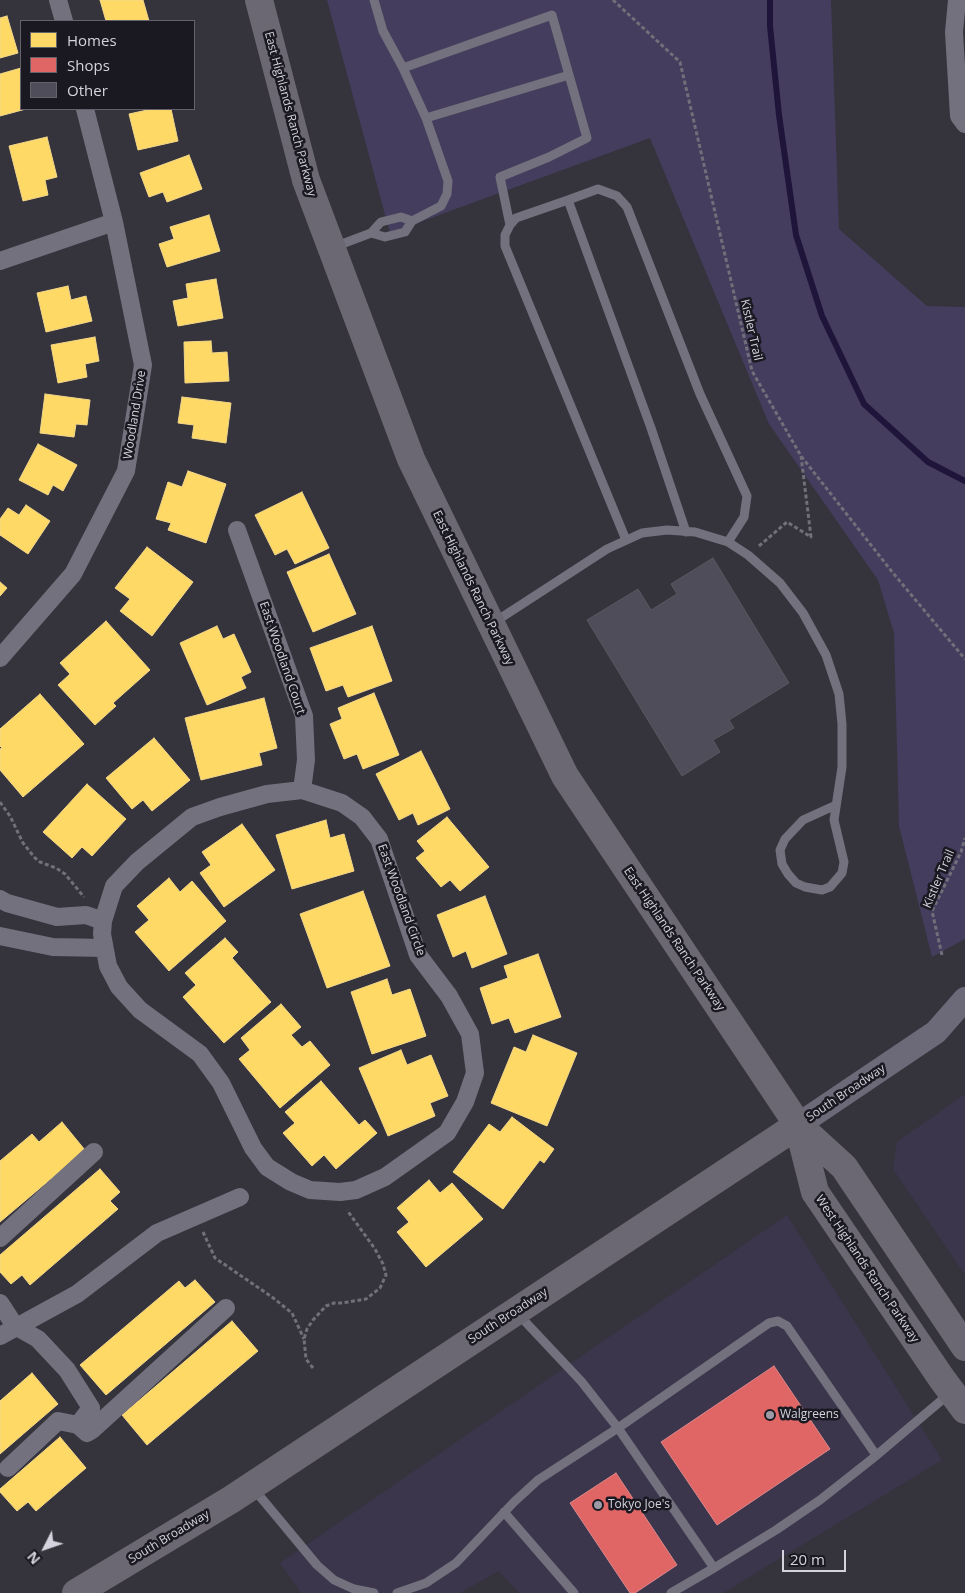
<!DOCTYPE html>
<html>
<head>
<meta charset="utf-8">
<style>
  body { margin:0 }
  #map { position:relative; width:965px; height:1593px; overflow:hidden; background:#35333c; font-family:"Open Sans",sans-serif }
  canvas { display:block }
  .legend { position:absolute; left:20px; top:20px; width:175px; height:90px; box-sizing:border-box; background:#1a1820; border:1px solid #64636c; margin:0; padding:6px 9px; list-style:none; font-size:15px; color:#d4d3de }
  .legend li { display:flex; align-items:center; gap:10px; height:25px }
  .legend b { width:25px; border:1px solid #64636c }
  .north { position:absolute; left:20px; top:1523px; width:50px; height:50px; -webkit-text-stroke:4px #1a1820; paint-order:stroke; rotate:229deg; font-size:14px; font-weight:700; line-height:20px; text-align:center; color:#d4d3de }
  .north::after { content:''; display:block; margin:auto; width:18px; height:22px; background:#d4d3de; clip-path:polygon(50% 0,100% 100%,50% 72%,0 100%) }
  .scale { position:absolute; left:782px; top:1550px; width:64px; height:22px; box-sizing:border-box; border:2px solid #d4d3de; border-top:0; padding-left:6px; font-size:15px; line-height:18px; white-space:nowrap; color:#d4d3de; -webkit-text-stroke:4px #1a1820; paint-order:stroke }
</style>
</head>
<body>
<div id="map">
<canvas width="965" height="1593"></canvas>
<ul class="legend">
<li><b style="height:14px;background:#ffd966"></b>Homes</li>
<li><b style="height:14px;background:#e06666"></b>Shops</li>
<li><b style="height:14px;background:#504d5a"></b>Other</li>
</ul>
<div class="north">N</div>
<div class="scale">20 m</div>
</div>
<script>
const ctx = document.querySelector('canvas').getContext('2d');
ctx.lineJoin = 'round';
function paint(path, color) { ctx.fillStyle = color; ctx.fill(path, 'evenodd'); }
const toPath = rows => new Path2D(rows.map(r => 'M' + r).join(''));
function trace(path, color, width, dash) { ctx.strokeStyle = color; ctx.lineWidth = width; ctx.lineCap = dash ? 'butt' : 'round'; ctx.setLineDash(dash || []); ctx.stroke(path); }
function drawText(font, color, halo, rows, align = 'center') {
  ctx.font = font + ' "Open Sans",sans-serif'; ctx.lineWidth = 5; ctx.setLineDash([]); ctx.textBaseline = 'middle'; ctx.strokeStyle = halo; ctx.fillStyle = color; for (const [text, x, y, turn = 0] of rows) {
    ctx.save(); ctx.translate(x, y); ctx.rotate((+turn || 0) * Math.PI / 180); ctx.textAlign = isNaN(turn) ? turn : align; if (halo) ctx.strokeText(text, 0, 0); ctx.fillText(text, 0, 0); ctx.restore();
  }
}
const built = toPath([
  [965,1094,965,1275,893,1169,897,1142],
  [787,1215,942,1460,723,1593,519,1593,499,1571,460,1593,301,1593,280,1563]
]);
const green = toPath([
  [327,0,831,0,839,229,927,306,965,307,965,939,932,957,899,826,894,633,878,580,769,424,650,138,390,233]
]);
const homes = toPath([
  [100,0,143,0,149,21,106,21,100,0],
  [7,16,18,53,0,58,0,18,7,16],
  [21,68,21,109,26,109,0,116,0,74,21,68],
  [152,109,171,109,178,141,138,150,129,114,152,109],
  [47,137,57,177,45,180,48,195,23,201,9,146,47,137],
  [189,155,202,189,167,202,163,192,149,197,140,173,189,155],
  [209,215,220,251,167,267,159,244,174,239,170,227,209,215],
  [216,279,223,318,178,326,173,301,188,298,186,284,216,279],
  [68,286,71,300,86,296,92,321,46,332,37,293,68,286],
  [95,337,99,361,85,364,87,377,58,383,51,345,95,337],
  [211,341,212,353,227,352,229,381,185,383,184,342,211,341],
  [45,394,90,400,87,425,76,424,74,437,40,433,45,394],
  [182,397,231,403,226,443,192,438,194,425,178,423,182,397],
  [38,444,77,465,63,491,53,485,48,495,19,480,38,444],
  [188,471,226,484,206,543,168,530,171,523,156,519,168,482,182,487,188,471],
  [302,492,329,548,295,564,287,549,275,555,255,515,302,492],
  [26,505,50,521,28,554,0,535,0,519,8,508,19,515,26,505],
  [147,547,193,582,152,636,120,611,130,599,115,588,147,547],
  [329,554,356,614,313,632,287,572,329,554],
  [0,582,7,588,0,596,0,582],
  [106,621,150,670,113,703,116,706,95,725,58,685,70,674,60,663,106,621],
  [217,626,223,639,234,634,251,672,241,677,246,688,207,705,180,643,217,626],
  [372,626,392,681,348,697,343,685,326,691,310,648,372,626],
  [374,693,399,755,363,769,357,754,344,759,330,724,342,719,338,708,374,693],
  [40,694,84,744,23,797,0,770,0,749,2,748,0,746,0,729,40,694],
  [264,698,277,748,259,753,262,765,201,780,185,718,264,698],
  [154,738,190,780,152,811,143,800,132,809,106,778,154,738],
  [421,751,450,809,418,825,413,813,399,820,376,774,421,751],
  [87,784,126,819,92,856,82,847,72,858,43,832,87,784],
  [447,817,489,867,460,891,450,880,441,887,416,858,425,851,417,841,447,817],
  [326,820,330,838,344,834,354,871,292,889,276,835,326,820],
  [242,824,275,870,224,907,200,873,211,865,202,852,242,824],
  [169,878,180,892,192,881,226,921,169,971,135,932,149,920,137,906,169,878],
  [363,891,390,966,327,988,300,914,363,891],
  [485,896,507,954,472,968,466,951,453,957,437,915,485,896],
  [225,938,238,952,232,958,271,1002,224,1043,183,997,196,985,185,973,225,938],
  [538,954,561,1017,515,1033,509,1018,492,1024,480,988,508,978,504,966,538,954],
  [387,979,392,995,410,989,426,1036,372,1054,351,992,387,979],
  [281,1004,301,1027,291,1035,302,1047,310,1041,330,1065,280,1108,239,1059,250,1050,241,1038,281,1004],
  [533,1035,577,1053,547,1126,491,1103,514,1047,526,1052,533,1035],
  [401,1050,407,1065,431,1055,448,1096,430,1103,435,1116,388,1136,359,1068,401,1050],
  [321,1081,359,1125,365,1120,377,1133,336,1169,324,1155,312,1166,283,1133,295,1123,285,1112,321,1081],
  [512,1117,554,1149,544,1163,540,1160,503,1209,453,1172,489,1124,500,1132,512,1117],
  [62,1122,85,1150,0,1222,0,1161,32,1134,39,1142,62,1122],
  [100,1169,120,1192,110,1201,118,1209,30,1285,22,1275,11,1284,0,1272,0,1255,100,1169],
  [429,1180,440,1193,452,1183,483,1219,426,1267,397,1232,409,1222,397,1208,429,1180],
  [195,1280,215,1302,106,1395,80,1365,179,1281,185,1288,195,1280],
  [232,1321,258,1351,147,1445,122,1415,232,1321],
  [32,1373,58,1404,0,1454,0,1401,32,1373],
  [60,1437,86,1468,36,1511,28,1502,17,1511,0,1492,0,1489,60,1437]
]);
const shops = toPath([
  [774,1366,830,1449,717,1525,661,1442,774,1366],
  [616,1473,677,1565,635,1593,630,1593,570,1503,616,1473]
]);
const stream = toPath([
  [770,0,770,26,779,115,796,235,822,316,864,404,928,462,965,481]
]);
const building = toPath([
  [713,558,789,683,729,720,734,728,713,740,720,752,682,776,587,620,638,589,651,610,677,594,671,584,713,558]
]);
const path = toPath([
  [613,0,680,62,752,371,801,456,893,573,965,659],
  [759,546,787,522,811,537,801,456],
  [0,802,10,816,23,843,35,858,40,862,56,868,65,874,84,897],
  [942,955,932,911,961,852,965,838],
  [203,1232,215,1258,272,1297,292,1313,304,1339],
  [313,1368,306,1359,304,1339,307,1329,313,1320,326,1306,334,1303,342,1303,366,1299,380,1288,386,1275,383,1264,375,1249,347,1210]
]);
const lane = toPath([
  [374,0,383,31,403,68,552,15,569,75],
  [403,68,426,118],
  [568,200,598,189,617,196,627,207,700,394,747,496,744,517,728,542],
  [371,233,385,237,405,232,412,221,441,206,447,194,448,181,426,118,569,75,587,138,549,157,500,177,510,225],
  [334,247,371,233,381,222,401,217,412,221],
  [626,540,505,246,505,235,510,225,516,218,568,200,651,428,686,532],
  [493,623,607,549,642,533,667,530,695,532,728,542,748,555,780,583,803,613,826,655,839,694,842,724,842,767,834,820,844,862,842,873,830,887,822,890,805,887,796,883,788,874,782,864,780,850,785,839,803,820,836,805],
  [876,1455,787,1326,778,1321,769,1323,618,1428,714,1568,776,1530,820,1500,872,1459,949,1394],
  [253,1488,317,1565,334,1580,354,1589,374,1593],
  [504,1512,574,1593],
  [397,1593,426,1583,456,1563,514,1502,538,1480,618,1428,581,1381,517,1313],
  [671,1593,714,1568]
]);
const street = toPath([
  [58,0,64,21],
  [957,0,954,32,959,116,965,124],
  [0,261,114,222],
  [237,530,304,716,306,760,302,790],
  [0,658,73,574,126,471,143,365,114,222,85,109],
  [302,790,342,803,362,817,379,839,418,955,449,996,470,1034,475,1073,465,1102,447,1133,385,1177,356,1190,340,1192,310,1190,291,1182,267,1167,253,1148,221,1083,200,1054,140,1010,119,987,108,966,102,934,103,921,114,886,137,862,192,817,220,807,267,794,302,790],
  [0,899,7,903,57,917,86,915,103,921],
  [0,936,53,947,104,948],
  [0,1238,94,1152],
  [0,1303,15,1326,38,1339,67,1370,91,1408,78,1425],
  [0,1336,77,1294,157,1233,240,1197],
  [8,1468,58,1421,78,1425,87,1433,92,1430,226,1308]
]);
const secondary = toPath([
  [798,1125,936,1032,965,999]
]);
const primary = toPath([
  [259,0,306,180,411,459,565,776,798,1125,844,1167,965,1347],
  [798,1125,815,1192,942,1379,965,1410],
  [76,1593,232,1499,798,1125]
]);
const markers = [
  [770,1415,5,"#9c9ba5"],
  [598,1505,5,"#9c9ba5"]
];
const streetNames = [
  ["East Highlands Ranch Parkway",290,114,75],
  ["Kistler Trail",751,330,77],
  ["Woodland Drive",135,415,-81],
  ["East Highlands Ranch Parkway",473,588,64],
  ["East Woodland Court",282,658,71],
  ["Kistler Trail",939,879,-67],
  ["East Woodland Circle",401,900,70],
  ["East Highlands Ranch Parkway",674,939,56],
  ["South Broadway",846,1093,-34],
  ["West Highlands Ranch Parkway",867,1269,56],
  ["South Broadway",508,1316,-33],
  ["South Broadway",169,1537,-31]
];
const poiNames = [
  ["Walgreens",780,1415],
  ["Tokyo Joe's",608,1505]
];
paint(built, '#3b364c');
paint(green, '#443d5d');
paint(homes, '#ffd966');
trace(homes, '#f2d78a', 1);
paint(shops, '#e06666');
trace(shops, '#dc878a', 1);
trace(stream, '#1f143a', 6);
paint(building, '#504d5a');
trace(building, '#59585f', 1);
trace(path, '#716f79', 3, [4, 2.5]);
trace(lane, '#73717d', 9);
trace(street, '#73717d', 18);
trace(secondary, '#6c6a78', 24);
trace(primary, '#6b6873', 28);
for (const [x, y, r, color] of markers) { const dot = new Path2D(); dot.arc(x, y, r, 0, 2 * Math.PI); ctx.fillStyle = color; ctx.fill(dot); trace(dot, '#1a1820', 2); }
drawText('12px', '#d4d3de', '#1a1820', streetNames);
drawText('12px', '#d4d3de', '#1a1820', poiNames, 'left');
</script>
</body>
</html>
